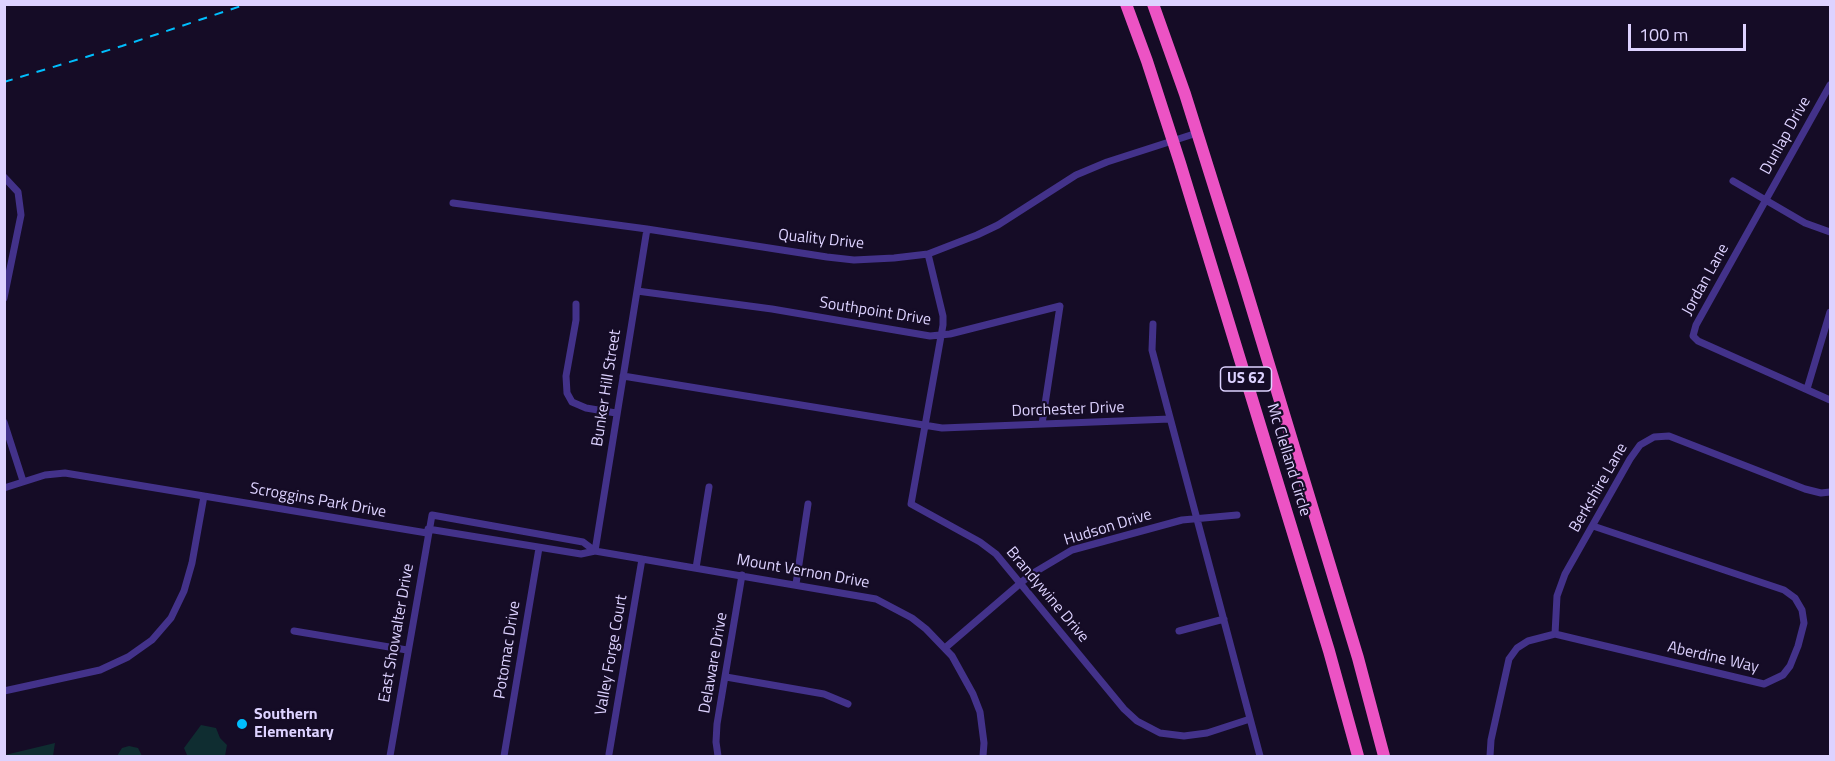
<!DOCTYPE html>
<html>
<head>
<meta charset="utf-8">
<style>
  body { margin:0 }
  #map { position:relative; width:1835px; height:761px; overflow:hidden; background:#150c26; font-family:"Titillium Web",sans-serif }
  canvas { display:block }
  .frame { position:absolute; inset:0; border:6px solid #ddd2ff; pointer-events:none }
  .scale { position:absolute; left:1628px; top:24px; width:118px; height:27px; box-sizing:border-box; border:3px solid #ddd2ff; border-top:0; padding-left:8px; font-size:18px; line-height:21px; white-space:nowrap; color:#ddd2ff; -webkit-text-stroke:4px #150c26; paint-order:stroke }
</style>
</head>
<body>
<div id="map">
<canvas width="1835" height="761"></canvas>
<div class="frame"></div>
<div class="scale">100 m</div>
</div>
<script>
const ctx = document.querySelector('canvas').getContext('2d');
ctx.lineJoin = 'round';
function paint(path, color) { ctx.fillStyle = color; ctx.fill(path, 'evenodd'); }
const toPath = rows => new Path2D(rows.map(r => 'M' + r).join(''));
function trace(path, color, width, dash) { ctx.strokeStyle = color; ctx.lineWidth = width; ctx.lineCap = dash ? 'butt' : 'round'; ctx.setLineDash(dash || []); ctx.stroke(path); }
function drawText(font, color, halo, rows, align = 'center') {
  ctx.font = font + ' "Titillium Web",sans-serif'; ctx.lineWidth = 4.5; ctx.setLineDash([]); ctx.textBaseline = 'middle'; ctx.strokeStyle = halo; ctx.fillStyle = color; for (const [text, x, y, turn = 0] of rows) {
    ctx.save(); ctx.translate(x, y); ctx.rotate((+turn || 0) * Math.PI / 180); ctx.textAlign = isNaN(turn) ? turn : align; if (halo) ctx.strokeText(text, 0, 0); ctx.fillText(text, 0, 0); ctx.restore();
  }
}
const green = toPath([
  [201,725,216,728,220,738,227,745,225,756,202,755,201,756,190,756,187,755,184,748],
  [55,743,53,756,5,756,5,755],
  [129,746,138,748,142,756,117,756,122,748]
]);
const minor = toPath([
  [1830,85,1696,325,1693,336,1698,341,1830,400],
  [4,177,18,192,21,215,4,298],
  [1733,181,1805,223,1830,232],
  [453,203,647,229,827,257,854,260,894,258,928,254,977,235,998,225,1076,175,1107,162,1197,133],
  [928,254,943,316,943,325,911,504,980,542,996,554,1124,709,1137,721,1160,733,1184,736,1207,733,1250,719],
  [637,291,772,309,930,336,950,334,1060,306,1042,424],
  [576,304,576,320,566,376,567,393,572,402,586,408,616,413],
  [1153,324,1152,350,1260,756],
  [623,376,942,428,1170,419],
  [1807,389,1830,312],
  [4,422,23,481],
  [4,488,45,475,65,473,427,533],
  [428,529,581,554,595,551,876,599,912,618,926,629,952,656,973,694,980,712,984,743,983,756],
  [595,551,647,229],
  [696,568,709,487],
  [796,584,808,504],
  [294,631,407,650],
  [1179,631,1224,619],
  [1555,634,1557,596,1565,574,1630,459,1640,445,1654,437,1669,436,1805,489,1821,493,1830,492],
  [945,648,1030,575,1072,550,1182,520,1237,515],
  [726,677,824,694,848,704],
  [4,691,100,670,128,657,152,640,171,618,184,591,192,563,204,496],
  [609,754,642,559],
  [390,756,432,515,583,542,595,551],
  [504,756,539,548],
  [718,756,716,742,717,724,742,575],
  [1490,756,1491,740,1509,659,1517,648,1528,641,1555,634,1764,684,1783,675,1790,666,1798,646,1804,623,1802,610,1795,598,1784,590,1593,526]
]);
const trunk = toPath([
  [1126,4,1147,61,1180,163,1329,651,1358,756],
  [1153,4,1185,94,1243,279,1358,658,1384,756]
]);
const rail = toPath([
  [4,82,122,46,247,4]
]);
const markers = [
  [242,724,6,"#00befd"]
];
const shields = [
  [1246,379,51]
];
const shieldNames = [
  ["US 62",1246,379]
];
const streetNames = [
  ["Dunlap Drive",1786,136,-61],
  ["Quality Drive",821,240,6],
  ["Jordan Lane",1706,280,-61],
  ["Southpoint Drive",875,312,9],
  ["Bunker Hill Street",607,388,-81],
  ["Dorchester Drive",1068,410,-2],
  ["Mc Clelland Circle",1288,460,73],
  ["Berkshire Lane",1599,488,-60],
  ["Scroggins Park Drive",318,501,10],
  ["Hudson Drive",1108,528,-17],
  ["Mount Vernon Drive",803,572,10],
  ["Brandywine Drive",1047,595,50],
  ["East Showalter Drive",397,633,-80],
  ["Potomac Drive",508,650,-81],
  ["Valley Forge Court",612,655,-80],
  ["Aberdine Way",1713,658,13],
  ["Delaware Drive",714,663,-80]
];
const poiNames = [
  ["Southern",254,715],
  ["Elementary",254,733]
];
paint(green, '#0f2d31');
trace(minor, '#43328a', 7);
trace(trunk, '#ec53c4', 12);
trace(rail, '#00befd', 2, [9, 8]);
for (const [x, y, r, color] of markers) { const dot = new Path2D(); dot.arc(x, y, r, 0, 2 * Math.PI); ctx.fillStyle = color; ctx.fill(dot); trace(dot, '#150c26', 2); }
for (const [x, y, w] of shields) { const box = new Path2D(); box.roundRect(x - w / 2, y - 12, w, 24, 4.5); ctx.fillStyle = '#150c26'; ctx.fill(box); trace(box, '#ddd2ff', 1.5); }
drawText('bold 15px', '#ddd2ff', null, shieldNames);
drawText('16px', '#ddd2ff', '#150c26', streetNames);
drawText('bold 16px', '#ddd2ff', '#150c26', poiNames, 'left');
</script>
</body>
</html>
